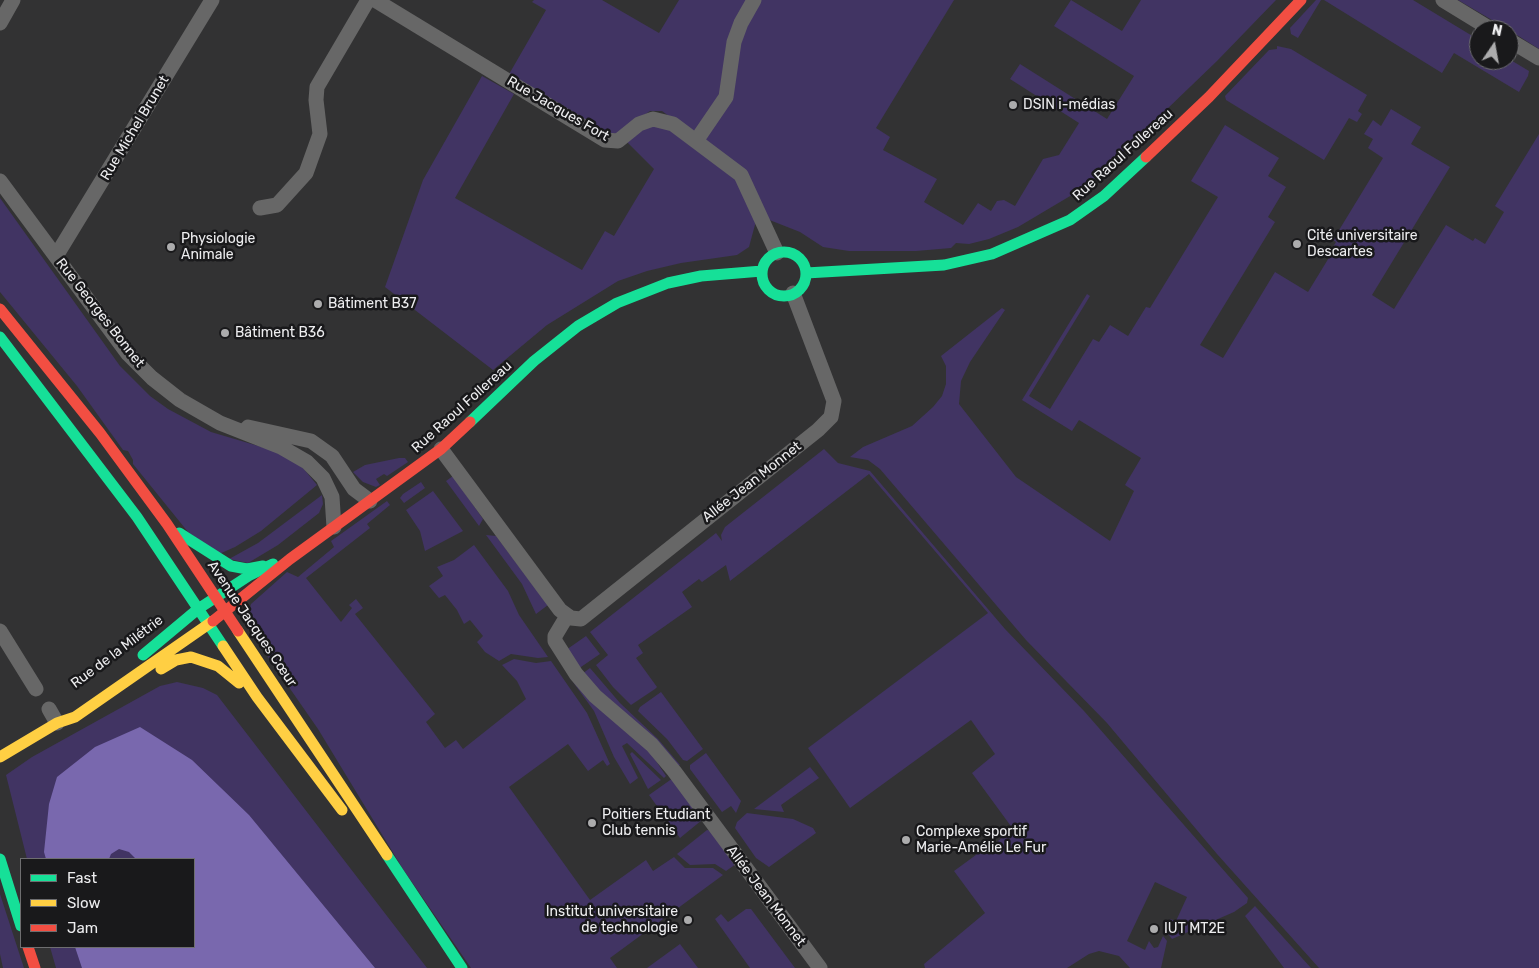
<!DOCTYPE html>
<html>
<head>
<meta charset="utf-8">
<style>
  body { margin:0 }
  #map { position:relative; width:1539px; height:968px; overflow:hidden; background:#323233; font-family:Rubik,sans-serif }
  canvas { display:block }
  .legend { position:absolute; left:20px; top:858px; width:175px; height:90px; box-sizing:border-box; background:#19191b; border:1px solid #6e6e70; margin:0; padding:6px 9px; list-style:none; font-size:15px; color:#ededef }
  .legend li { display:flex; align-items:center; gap:10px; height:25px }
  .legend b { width:25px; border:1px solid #6e6e70 }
  .north { position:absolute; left:1469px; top:20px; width:50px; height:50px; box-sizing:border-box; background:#19191b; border:1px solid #6e6e70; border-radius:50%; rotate:12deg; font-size:14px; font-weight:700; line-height:20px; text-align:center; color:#ededef }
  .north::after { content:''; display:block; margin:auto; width:18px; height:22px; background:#acacad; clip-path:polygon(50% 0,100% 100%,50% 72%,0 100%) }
</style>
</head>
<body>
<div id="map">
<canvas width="1539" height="968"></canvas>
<ul class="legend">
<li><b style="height:6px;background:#16e098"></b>Fast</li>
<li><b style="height:6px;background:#ffcf43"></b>Slow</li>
<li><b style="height:6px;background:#f24e42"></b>Jam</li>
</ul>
<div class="north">N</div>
</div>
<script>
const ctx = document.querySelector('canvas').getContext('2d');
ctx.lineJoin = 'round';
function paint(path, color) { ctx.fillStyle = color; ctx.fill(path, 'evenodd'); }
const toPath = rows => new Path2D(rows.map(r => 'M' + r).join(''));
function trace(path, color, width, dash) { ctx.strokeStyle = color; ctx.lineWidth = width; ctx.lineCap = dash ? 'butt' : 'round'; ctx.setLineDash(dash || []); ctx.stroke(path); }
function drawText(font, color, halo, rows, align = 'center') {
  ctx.font = font + ' Rubik,sans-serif'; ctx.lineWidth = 5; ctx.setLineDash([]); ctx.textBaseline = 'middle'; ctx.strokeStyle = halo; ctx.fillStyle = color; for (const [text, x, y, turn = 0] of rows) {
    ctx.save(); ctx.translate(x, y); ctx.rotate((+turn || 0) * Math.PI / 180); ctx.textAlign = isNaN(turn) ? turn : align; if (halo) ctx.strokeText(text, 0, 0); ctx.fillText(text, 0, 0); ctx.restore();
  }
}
const green = toPath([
  [534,0,602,0,659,33,679,0,954,0,876,128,890,137,883,150,937,179,924,202,963,225,978,203,991,211,997,201,1004,200,1015,206,1043,159,1059,155,1079,123,1010,79,1020,64,1107,119,1134,76,1054,26,1071,0,1122,31,1141,0,1276,0,1217,61,1087,186,1018,227,989,239,969,244,956,243,951,248,916,251,849,251,823,247,800,232,767,219,746,172,662,111,650,111,619,133,609,135,508,76,546,10,532,2],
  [1316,0,1321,0,1298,38,1291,34,1290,28],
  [1324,0,1413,0,1479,40,1479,60,1509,59,1529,71,1528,76,1519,92,1454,53,1442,73],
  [1458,0,1539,0,1539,49,1509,30],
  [1277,46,1291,49,1367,95,1358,111,1362,114,1357,122,1349,118,1324,160,1226,100,1225,96,1269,50,1277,49],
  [482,76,514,94,455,198,582,270,605,231,614,236,654,169,627,142,636,133,650,126,666,127,733,174,756,221,749,247,737,255,681,263,647,271,618,281,547,325,493,370,385,287,423,180],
  [1391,109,1421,127,1411,144,1450,167,1372,295,1394,309,1446,225,1473,241,1475,238,1485,244,1504,212,1495,206,1539,134,1539,968,1319,968,1217,854,1107,723,1026,640,880,469,868,460,850,457,863,447,912,426,933,407,942,396,946,384,946,366,941,356,1002,308,1005,310,970,362,961,381,959,404,1016,477,1110,541,1134,491,1125,485,1141,458,1079,420,1072,431,1022,400,1087,294,1090,296,1029,396,1050,409,1093,339,1099,342,1110,325,1128,336,1146,307,1150,308,1218,197,1191,181,1225,125,1279,158,1268,176,1286,187,1268,217,1275,222,1200,345,1223,358,1275,272,1308,292,1330,256,1328,255,1336,242,1333,240,1383,158,1368,148,1373,139,1364,134,1373,120,1381,126],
  [0,198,120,366,150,396,168,409,211,432,282,453,303,468,317,485,261,531,235,547,219,554,188,532,133,464,133,460,128,451,123,450,77,386,0,292],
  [824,449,838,463,870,471,1005,629,1084,711,1248,898,1247,903,1234,912,1172,939,1165,930,1170,919,1176,921,1187,897,1155,882,1127,941,1145,950,1149,941,1154,948,1158,947,1163,936,1167,941,1161,968,1130,968,1119,956,1099,951,1089,954,1067,968,925,968,924,964,985,913,954,871,980,852,982,854,1013,829,972,773,995,754,971,720,850,808,808,748,988,613,869,474,730,581,726,565,702,582,699,579,682,592,692,607,638,645,643,653,636,658,657,687,655,689,631,705,613,687,596,665,608,655,590,632,716,533,722,541,721,535,725,527],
  [399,458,405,458,408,462,387,476,384,474,376,479,380,485,376,487,363,482,353,472,365,465],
  [453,476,483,519,479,526,446,481],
  [421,482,425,488,404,503,400,498,403,494],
  [433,491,463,531,425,551,420,531,406,510],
  [322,495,323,504,319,513,278,545,248,563,229,559,258,543],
  [387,501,390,505,367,524,370,528,306,578,341,622,352,608,349,605,356,599,363,608,355,614,435,714,426,722,445,748,456,740,463,749,526,699,517,681,502,665,514,659,536,663,551,661,587,713,610,764,607,766,603,760,588,771,568,744,509,787,590,900,646,860,653,871,674,857,685,868,713,868,723,875,610,958,617,968,471,968,403,869,318,729,250,631,248,614,251,604,287,572,298,577,334,547,331,541],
  [486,535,496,536,548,605,536,614,522,584],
  [474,545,508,591,519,615,548,657,538,658,511,654,499,661,485,652,477,642,483,636,470,620,464,624,457,610,445,595,439,598,429,586,443,576,437,567,454,560],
  [586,636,600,654,578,669,566,650],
  [590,668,620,703,658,739,680,765,676,767,582,674],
  [177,682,203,688,217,695,427,968,56,968,50,947,194,947,194,859,27,859,6,775,32,757,160,686],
  [573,682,644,743,666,776,664,778,627,743,622,746,638,778,630,784,614,757,594,711],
  [661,692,703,749,687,761,683,760,667,739,638,711,640,707],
  [632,752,661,780,648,789,630,754],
  [706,753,741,801,736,813,731,806,722,812,690,769,690,765],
  [810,767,819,778,781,805,784,812,754,809],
  [673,778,702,820,680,838,649,795],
  [747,813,793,819,813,828,816,833,769,867,756,858,735,828,737,822],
  [707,830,712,831,736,864,726,871,715,864,690,865,677,854],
  [0,894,24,968,3,968,0,954],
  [1255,906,1311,968,1284,968,1245,916],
  [746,909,751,909,795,968,750,968,715,919,721,914,728,922],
  [680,944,698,968,647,968]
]);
const water = toPath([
  [140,727,192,760,249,815,375,968,82,968,75,947,194,947,194,859,136,859,129,852,119,849,111,854,109,859,46,859,44,852,49,804,57,777,95,747]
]);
const street = toPath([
  [375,0,605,140,618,141,639,124,653,119,673,124,741,175,777,253],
  [1443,0,1492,30],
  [0,23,13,0],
  [1509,40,1539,58],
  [696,141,726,97,734,42,741,23,754,0],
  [0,181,128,354,152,378,180,400,220,423,281,447,307,462,323,478,332,497,334,527],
  [260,208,277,205,306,173,320,134,316,100,317,87,368,0],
  [56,256,212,0],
  [248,427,311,441,332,456,354,489,370,501],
  [441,449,560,610,571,618,581,619,818,430,831,417,834,401,793,293],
  [567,616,555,636,555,641,576,674,595,696,652,745,674,771,820,968],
  [0,631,36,689],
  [49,709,57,723]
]);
const fast = toPath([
  '762 274a22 22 0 1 1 44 0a22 22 0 1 1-44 0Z',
  [806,273,944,265,992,254,1070,220,1104,196,1146,157],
  [0,337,137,517,223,646],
  [470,422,534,361,578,326,617,303,668,283,701,276,762,271],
  [179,533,231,566,247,569,263,566],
  [143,655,198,609,250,575,273,564],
  [387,855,462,968],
  [0,859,21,926]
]);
const slow = toPath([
  [238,631,387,855],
  [223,646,257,697,342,810],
  [161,669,176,660,191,657,218,666,239,683],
  [0,757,57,723,75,717,213,621]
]);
const jam = toPath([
  [1146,157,1209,97,1301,0],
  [0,309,100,433,167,524,238,631],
  [213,621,290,559,441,449,470,422],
  [28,947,35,968]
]);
const markers = [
  [1013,105,5,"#acacad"],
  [1297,244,5,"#acacad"],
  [171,247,5,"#acacad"],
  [318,304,5,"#acacad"],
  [225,333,5,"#acacad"],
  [592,823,5,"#acacad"],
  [906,840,5,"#acacad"],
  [688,920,5,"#acacad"],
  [1154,929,5,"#acacad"]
];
const poiNames = [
  ["DSIN i-médias",1023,105],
  ["Cité universitaire",1307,236],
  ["Descartes",1307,252],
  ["Physiologie",181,239],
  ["Animale",181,255],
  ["Bâtiment B37",328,304],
  ["Bâtiment B36",235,333],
  ["Poitiers Etudiant",602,815],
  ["Club tennis",602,831],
  ["Complexe sportif",916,832],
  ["Marie-Amélie Le Fur",916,848],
  ["Institut universitaire",678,912,"right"],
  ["de technologie",678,928,"right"],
  ["IUT MT2E",1164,929]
];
const streetNames = [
  ["Rue Jacques Fort",558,109,30],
  ["Rue Michel Brunet",135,128,-59],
  ["Rue Raoul Follereau",1123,155,-42],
  ["Rue Georges Bonnet",100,313,52],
  ["Rue Raoul Follereau",462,407,-42],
  ["Allée Jean Monnet",752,482,-38],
  ["Avenue Jacques Cœur",252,624,56],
  ["Rue de la Milétrie",117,652,-37],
  ["Allée Jean Monnet",766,896,53]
];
paint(green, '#413463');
paint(water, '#7968ae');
trace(street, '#676767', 15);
trace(fast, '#16e098', 11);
trace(slow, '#ffcf43', 11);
trace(jam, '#f24e42', 11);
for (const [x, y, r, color] of markers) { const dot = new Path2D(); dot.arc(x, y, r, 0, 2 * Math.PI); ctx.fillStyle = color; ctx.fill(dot); trace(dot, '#19191b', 2); }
drawText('14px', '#ededef', '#19191b', poiNames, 'left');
drawText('14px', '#ededef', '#19191b', streetNames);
</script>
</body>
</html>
